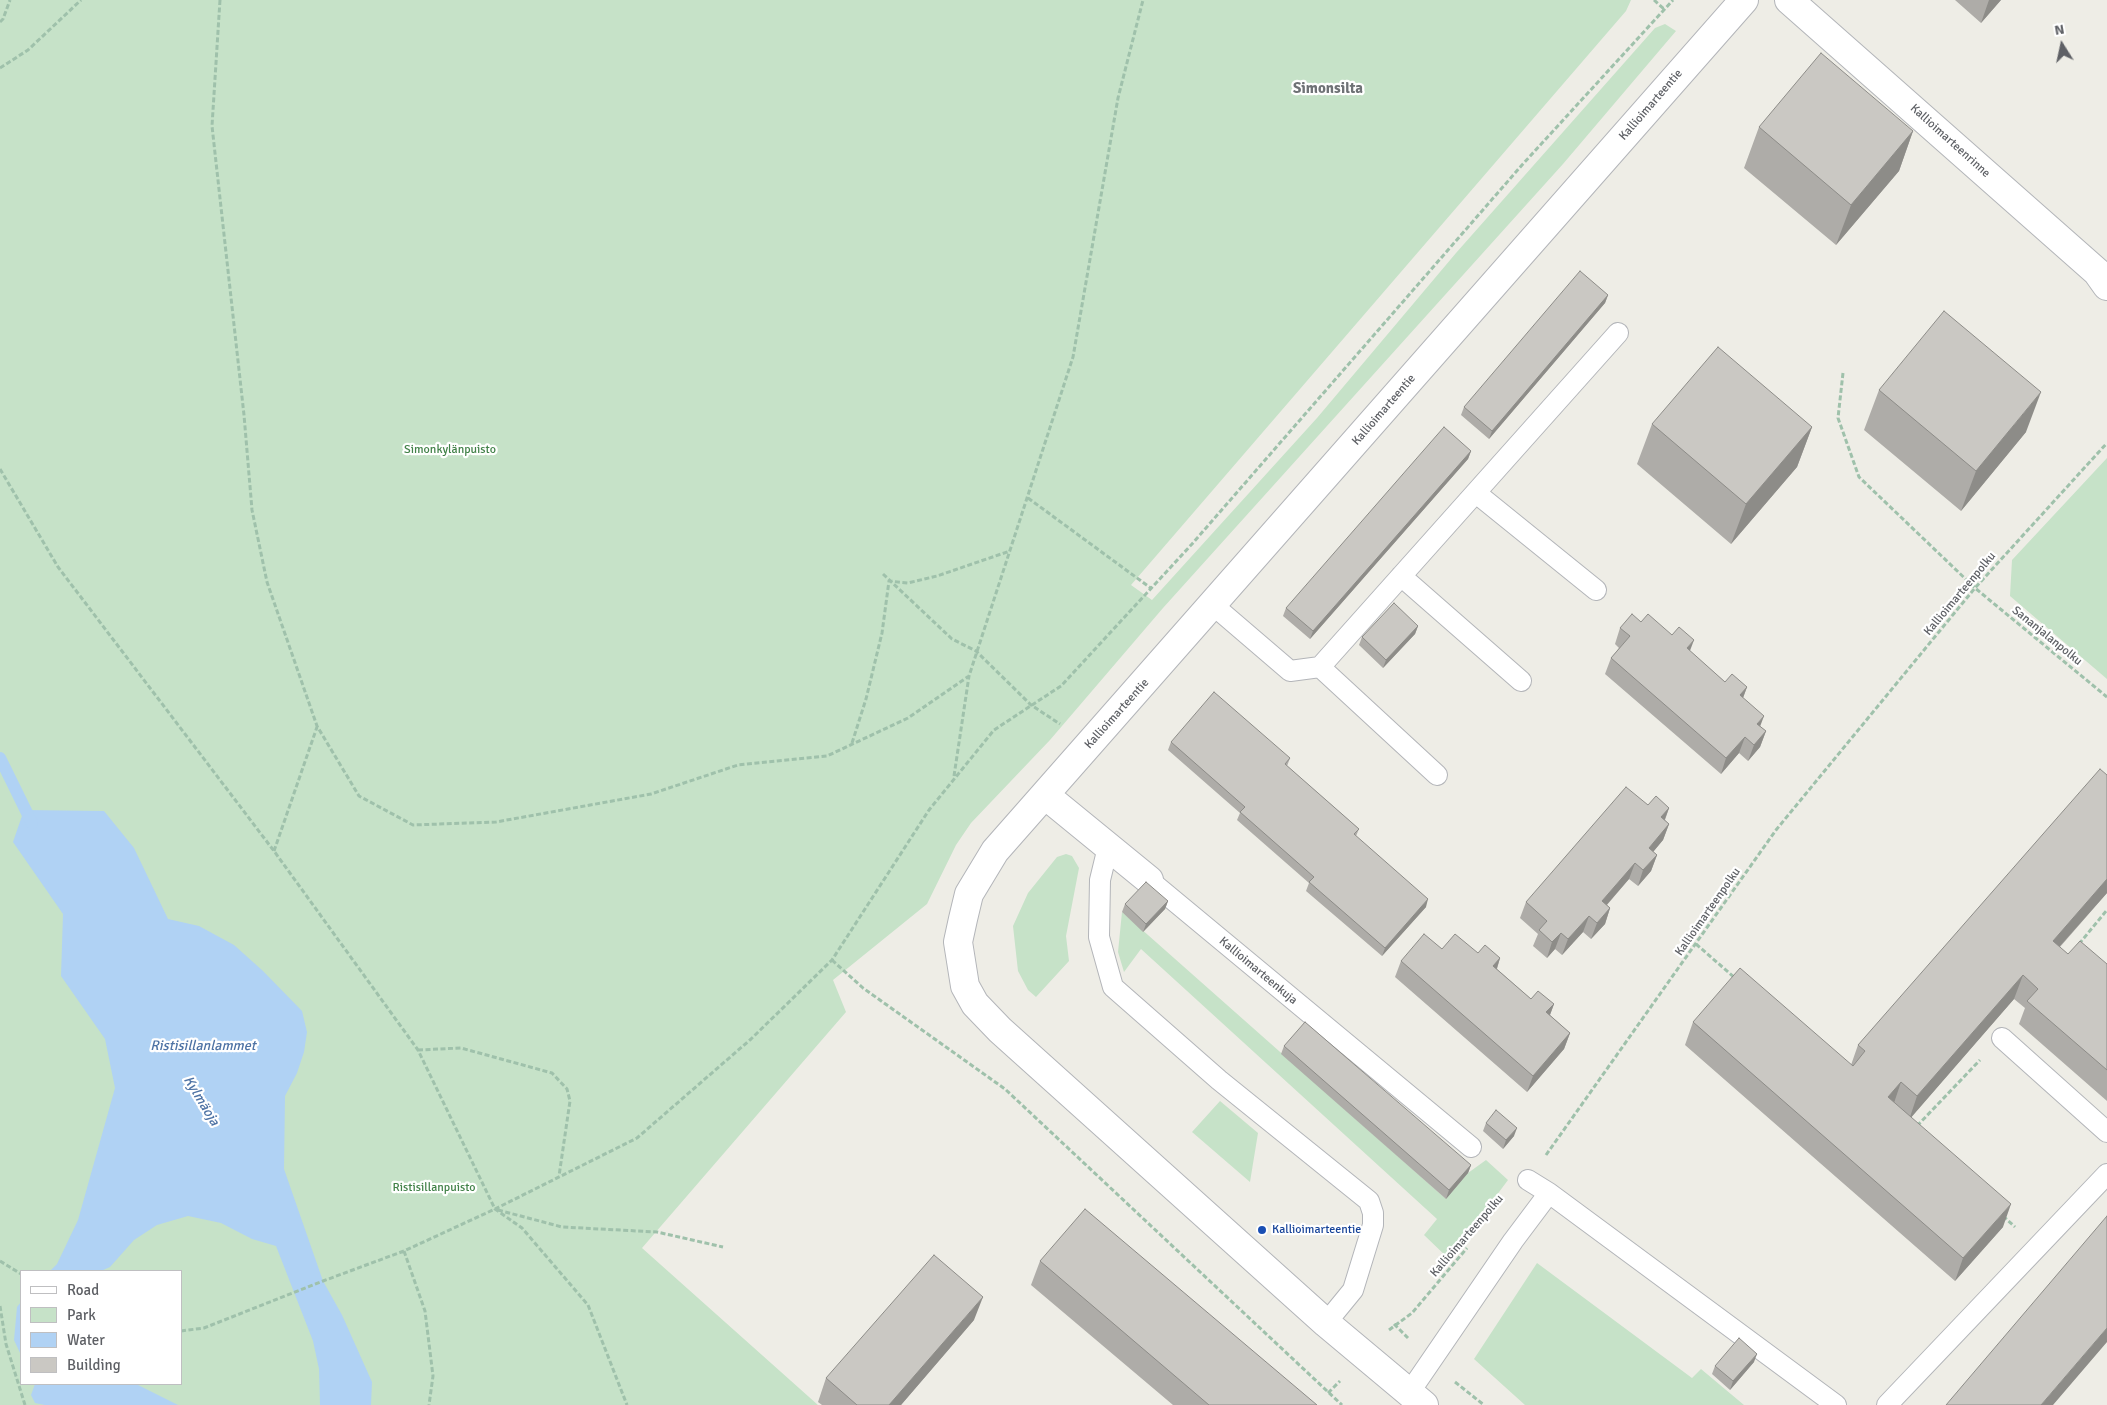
<!DOCTYPE html>
<html>
<head>
<meta charset="utf-8">
<style>
  body { margin:0 }
  #map { position:relative; width:2107px; height:1405px; overflow:hidden; background:#eeede6; font-family:Signika,sans-serif }
  canvas { display:block }
  .legend { position:absolute; left:20px; top:1270px; width:162px; height:115px; box-sizing:border-box; background:#fff; border:1px solid #bfbfc1; margin:0; padding:6px 9px; list-style:none; font-size:15px; color:#5e6065 }
  .legend li { display:flex; align-items:center; gap:10px; height:25px }
  .legend b { width:25px; border:1px solid #bfbfc1 }
  .north { position:absolute; left:2037px; top:20px; width:50px; height:50px; -webkit-text-stroke:4px #fff; paint-order:stroke; rotate:350deg; font-size:14px; font-weight:700; line-height:20px; text-align:center; color:#5e6065 }
  .north::after { content:''; display:block; margin:auto; width:18px; height:22px; background:#5e6065; clip-path:polygon(50% 0,100% 100%,50% 72%,0 100%) }
</style>
</head>
<body>
<div id="map">
<canvas width="2107" height="1405"></canvas>
<ul class="legend">
<li><b style="height:6px;background:#fff"></b>Road</li>
<li><b style="height:14px;background:#c6e2c8"></b>Park</li>
<li><b style="height:14px;background:#b0d2f4"></b>Water</li>
<li><b style="height:14px;background:#cac8c3"></b>Building</li>
</ul>
<div class="north">N</div>
</div>
<script>
const ctx = document.querySelector('canvas').getContext('2d');
ctx.lineJoin = 'round';
function paint(path, color) { ctx.fillStyle = color; ctx.fill(path, 'evenodd'); }
const toPath = rows => new Path2D(rows.map(r => 'M' + r).join(''));
function trace(path, color, width, dash) { ctx.strokeStyle = color; ctx.lineWidth = width; ctx.lineCap = dash ? 'butt' : 'round'; ctx.setLineDash(dash || []); ctx.stroke(path); }
function drawText(font, color, halo, rows, align = 'center') {
  ctx.font = font + ' Signika,sans-serif'; ctx.lineWidth = 4.5; ctx.setLineDash([]); ctx.textBaseline = 'middle'; ctx.strokeStyle = halo; ctx.fillStyle = color; for (const [text, x, y, turn = 0] of rows) {
    ctx.save(); ctx.translate(x, y); ctx.rotate((+turn || 0) * Math.PI / 180); ctx.textAlign = isNaN(turn) ? turn : align; if (halo) ctx.strokeText(text, 0, 0); ctx.fillText(text, 0, 0); ctx.restore();
  }
}
const green = toPath([
  [0,0,1631,0,1626,11,1131,585,1152,600,1317,418,1456,253,1655,28,1665,24,1676,31,1563,164,1163,608,1050,740,971,823,956,845,927,904,833,980,846,1012,642,1248,818,1405,0,1405],
  [21,1271,181,1271,181,1384,21,1384],
  [2107,458,2107,679,2010,596,2012,560],
  [1066,854,1072,856,1079,868,1066,936,1069,961,1036,997,1028,990,1018,971,1013,926,1028,893,1057,857],
  [1122,912,1445,1198,1468,1173,1486,1160,1508,1180,1449,1259,1424,1235,1437,1219,1141,949,1124,972,1118,952],
  [1220,1101,1258,1133,1250,1182,1192,1132],
  [1537,1263,1692,1378,1701,1369,1744,1405,1525,1405,1474,1359]
]);
const water = toPath([
  [24,810,104,811,134,848,168,919,199,926,234,945,263,971,302,1011,307,1032,304,1052,297,1073,285,1096,284,1169,323,1281,342,1315,372,1382,371,1405,320,1405,319,1369,313,1341,276,1246,252,1239,221,1223,188,1216,157,1225,134,1240,110,1267,101,1271,50,1271,57,1264,78,1220,115,1088,105,1039,61,976,63,914,13,842],
  [21,1302,21,1355,14,1340,17,1307],
  [35,1384,136,1384,178,1405,45,1405,35,1403,31,1395]
]);
const stream = toPath([
  [0,758,32,823]
]);
const path = toPath([
  [220,0,212,126,244,415,252,510,267,582,317,726,359,796,413,825,496,822,651,794,738,765,827,756,908,718,969,676,1073,357,1118,98,1143,0],
  [1654,0,1664,9],
  [0,22,3,19,10,0],
  [0,68,28,50,81,0],
  [1843,373,1838,418,1859,477,1975,588,2107,697],
  [0,469,58,567,274,851,418,1050,495,1209,522,1228,588,1305,627,1405],
  [1028,498,1152,589],
  [883,574,952,639,976,651,1031,705,1060,724],
  [852,743,866,699,882,633,889,581,908,583,937,576,1010,551],
  [954,776,969,676],
  [274,851,317,727],
  [1696,944,1735,978],
  [2079,944,2107,910],
  [832,960,863,988,1005,1089,1342,1405],
  [418,1050,461,1048,552,1073,567,1089,570,1101,559,1176],
  [1917,1126,1980,1060],
  [1546,1155,1776,830,1975,588,2107,443],
  [498,1210,562,1227,657,1232,723,1247],
  [2003,1216,2015,1227],
  [404,1251,425,1311,433,1376,429,1405],
  [0,1261,21,1274],
  [0,1306,6,1344,25,1405],
  [1394,1324,1408,1338],
  [1389,1330,1412,1313,1467,1248],
  [181,1331,204,1328,323,1281,404,1251,495,1209,637,1138,751,1039,832,960,929,810,994,730,1061,686,1192,544,1522,165,1673,0],
  [1455,1382,1484,1405],
  [1328,1393,1340,1381]
]);
const lane = toPath([
  [1476,493,1596,590],
  [1401,576,1521,681],
  [1213,605,1290,671,1320,667,1618,333],
  [1320,667,1437,775],
  [1108,847,1100,880,1099,937,1113,987,1219,1080,1369,1201,1373,1213,1373,1225,1353,1290,1326,1323],
  [1149,880,1471,1147],
  [2002,1038,2107,1132],
  [1528,1180,1549,1193,1836,1405],
  [1409,1393,1513,1241,1549,1193],
  [1887,1405,2107,1174]
]);
const street = toPath([
  [1789,0,2097,272,2107,286],
  [1045,795,1149,880],
  [1424,1405,1326,1323,1000,1030,975,1004,965,986,958,942,963,919,969,894,995,851,1744,0]
]);
const wall = toPath([
  [1955,0,2001,0,1981,23],
  [1759,127,1913,131,1899,171,1836,245,1744,168],
  [1608,295,1605,303,1489,439,1461,415,1464,407],
  [1879,390,2026,432,1961,511,1864,430],
  [1652,424,1812,427,1797,467,1731,544,1637,464],
  [1471,451,1468,459,1310,639,1283,616,1286,608],
  [1641,622,1690,651,1725,682,1747,687,1743,698,1760,726,1766,731,1760,747,1748,761,1739,753,1721,774,1605,674,1611,658,1619,648,1615,644,1620,628],
  [1418,626,1415,634,1383,668,1359,645,1362,637],
  [1171,742,1290,758,1287,766,1359,829,1356,836,1426,907,1382,956,1306,891,1309,883,1237,820,1240,813,1168,750],
  [2107,775,2107,893,2060,947,2068,954,2107,964,2107,1101,2019,1024,2025,1008,2014,999,1911,1117,2003,1227,1955,1281,1685,1045,1693,1022,1851,1065,1858,1045],
  [1648,805,1669,808,1665,820,1669,824,1663,840,1653,852,1657,855,1651,871,1638,886,1629,879,1607,905,1610,908,1605,924,1591,939,1583,932,1562,955,1555,949,1547,958,1533,946,1538,934,1520,918,1526,902],
  [1168,901,1165,909,1143,932,1122,912,1125,904],
  [1442,949,1500,958,1497,969,1531,999,1554,1004,1550,1015,1570,1033,1564,1049,1527,1092,1395,977,1401,961],
  [1284,1046,1471,1165,1468,1173,1446,1199,1281,1054],
  [1486,1123,1514,1136,1503,1149,1483,1131],
  [1040,1261,1317,1405,1173,1405,1031,1285],
  [974,1320,901,1405,822,1405,818,1402,826,1378],
  [1754,1362,1730,1390,1712,1374,1715,1366]
]);
const shadedWall = toPath([
  [1989,0,2001,0,1981,23],
  [1913,131,1899,171,1836,245,1851,205],
  [1608,295,1605,303,1489,439,1492,431],
  [2041,392,2026,432,1961,511,1976,471],
  [1812,427,1797,467,1731,544,1746,504],
  [1471,451,1468,459,1310,639,1313,631],
  [1418,626,1415,634,1383,668,1386,660],
  [1694,640,1688,656,1687,648],
  [1747,687,1741,703,1740,695],
  [1764,716,1758,732,1757,724],
  [1766,731,1760,747,1748,761,1754,745],
  [1745,737,1739,753,1721,774,1726,758],
  [1669,808,1663,824,1661,817],
  [1669,824,1663,840,1643,864,1649,848],
  [1657,855,1651,871,1638,886,1643,870],
  [1635,863,1629,879,1596,917,1602,901],
  [2107,879,2107,893,2044,964,2053,941],
  [1428,899,1426,907,1382,956,1385,948],
  [1168,901,1165,909,1143,932,1146,924],
  [1610,908,1605,924,1591,939,1597,923],
  [1589,916,1583,932,1562,955,1568,939],
  [1561,933,1555,949,1547,958,1552,942],
  [1500,958,1495,974,1493,966],
  [2023,975,2014,999,1909,1120,1917,1096],
  [1554,1004,1548,1020,1546,1012],
  [1570,1033,1564,1049,1527,1092,1533,1076],
  [1901,1082,1893,1106,1888,1097],
  [1517,1128,1514,1136,1503,1149,1506,1140],
  [1471,1165,1468,1173,1446,1199,1449,1190],
  [2011,1204,2003,1227,1955,1281,1963,1258],
  [983,1297,974,1320,901,1405,889,1405],
  [2107,1328,2107,1342,2053,1405,2041,1405],
  [1757,1354,1754,1362,1730,1390,1733,1381]
]);
const building = toPath([
  [1821,53,1913,131,1851,205,1759,127,1821,53],
  [1580,271,1608,295,1492,431,1464,407,1580,271],
  [1944,311,2041,392,1976,471,1879,390,1944,311],
  [1718,347,1812,427,1746,504,1652,424,1718,347],
  [1444,427,1471,451,1313,631,1286,608,1444,427],
  [1394,603,1418,626,1386,660,1362,637,1394,603],
  [1632,614,1641,622,1648,614,1672,635,1679,627,1694,640,1687,648,1725,682,1732,674,1747,687,1740,695,1764,716,1757,724,1766,731,1754,745,1745,737,1726,758,1611,658,1630,636,1620,628,1632,614],
  [1214,692,1290,758,1285,764,1359,829,1354,834,1428,899,1385,948,1309,882,1314,877,1240,812,1245,807,1171,742,1214,692],
  [2100,769,2107,775,2107,879,2053,941,2068,954,2080,941,2107,964,2107,1070,2027,1001,2038,989,2023,975,1917,1096,1901,1082,1888,1097,2011,1204,1963,1258,1693,1022,1740,968,1853,1066,1865,1051,1858,1045,2100,769],
  [1626,787,1648,805,1656,796,1669,808,1661,817,1669,824,1649,848,1657,855,1643,870,1635,863,1602,901,1610,908,1597,923,1589,916,1568,939,1561,933,1552,942,1539,930,1547,921,1526,902,1626,787],
  [1146,882,1168,901,1146,924,1125,904,1146,882],
  [1424,934,1442,949,1455,934,1478,953,1485,945,1500,958,1493,966,1531,999,1538,991,1554,1004,1546,1012,1570,1033,1533,1076,1401,961,1424,934],
  [1305,1022,1471,1165,1449,1190,1284,1046,1305,1022],
  [1496,1110,1517,1128,1506,1140,1486,1123,1496,1110],
  [1085,1209,1317,1405,1209,1405,1040,1261,1085,1209],
  [2107,1216,2107,1328,2041,1405,1946,1405,2107,1216],
  [934,1255,983,1297,889,1405,857,1405,826,1378,934,1255],
  [1739,1338,1757,1354,1733,1381,1715,1366,1739,1338]
]);
const markers = [
  [1262,1230,5,"#1a4fb4"]
];
const streetNames = [
  ["Kallioimarteentie",1651,105,-49],
  ["Kallioimarteenrinne",1950,141,42],
  ["Kallioimarteentie",1384,410,-49],
  ["Kallioimarteenpolku",1960,594,-50],
  ["Sananjalanpolku",2047,636,39],
  ["Kallioimarteentie",1117,714,-48],
  ["Kallioimarteenpolku",1708,912,-55],
  ["Kallioimarteenkuja",1258,971,40],
  ["Kallioimarteenpolku",1467,1236,-49]
];
const parkNames = [
  ["Simonkylänpuisto",450,450],
  ["Ristisillanpuisto",434,1188]
];
const transitNames = [
  ["Kallioimarteentie",1272,1230]
];
const waterNames = [
  ["Ristisillanlammet",203,1046],
  ["Kylmäoja",201,1101,59]
];
const quarterNames = [
  ["Simonsilta",1328,89]
];
paint(green, '#c6e2c8');
paint(water, '#b0d2f4');
trace(stream, '#b0d2f4', 12);
trace(lane, '#b3b5b9', 22);
trace(street, '#b3b5b9', 30);
trace(path, '#9fc1ab', 3, [5, 2.5]);
trace(lane, '#fff', 20);
trace(street, '#fff', 28);
paint(wall, '#aeaca8');
paint(shadedWall, '#8d8c88');
paint(building, '#cac8c3');
trace(building, '#8d8c88', 1);
for (const [x, y, r, color] of markers) { const dot = new Path2D(); dot.arc(x, y, r, 0, 2 * Math.PI); ctx.fillStyle = color; ctx.fill(dot); trace(dot, '#fff', 2); }
drawText('12px', '#5e6065', '#fff', streetNames);
drawText('12px', '#418148', '#fff', parkNames);
drawText('12px', '#164399', '#fff', transitNames, 'left');
drawText('italic 14px', '#4e73a5', '#fff', waterNames);
drawText('bold 15px', '#6f7276', '#fff', quarterNames);
</script>
</body>
</html>
